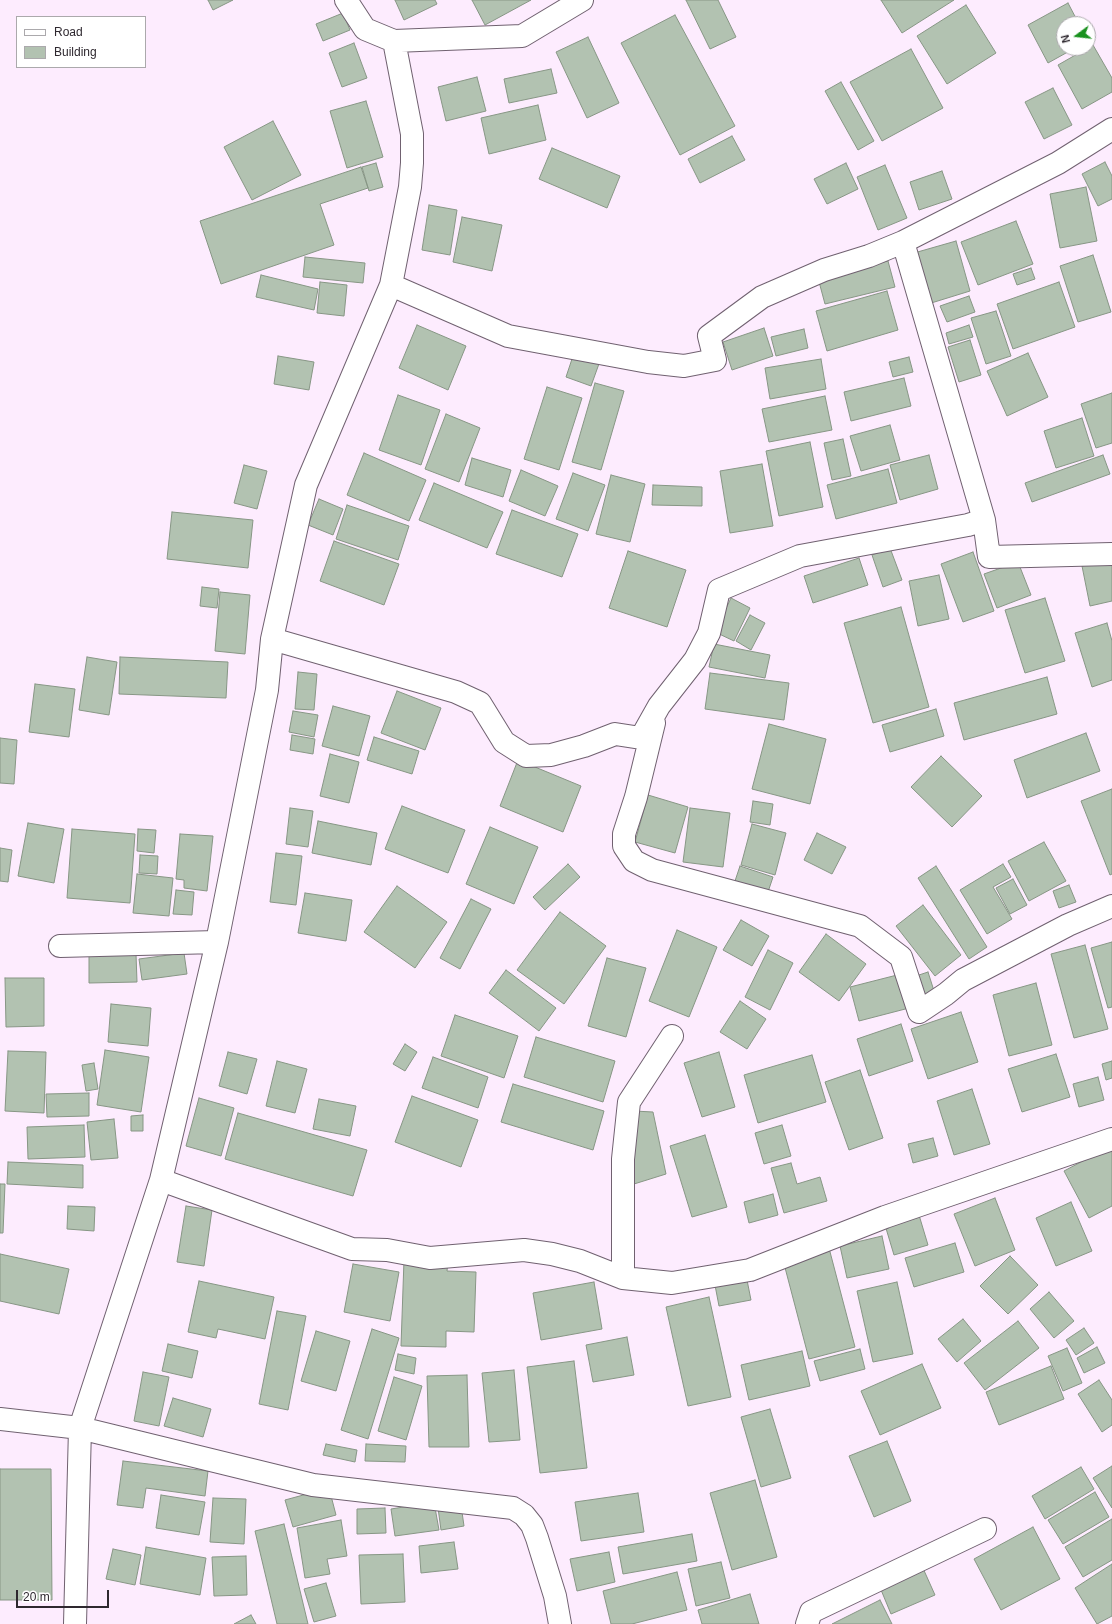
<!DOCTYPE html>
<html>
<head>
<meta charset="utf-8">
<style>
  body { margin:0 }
  #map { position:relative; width:1112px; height:1624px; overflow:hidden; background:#fdecfe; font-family:Helvetica,sans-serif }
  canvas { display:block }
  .legend { position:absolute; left:16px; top:16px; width:130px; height:52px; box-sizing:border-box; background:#fff; border:1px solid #aba9ac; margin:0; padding:5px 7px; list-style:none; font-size:12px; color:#2e282f }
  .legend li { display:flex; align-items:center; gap:8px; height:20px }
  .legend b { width:20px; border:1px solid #aba9ac }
  .north { position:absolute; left:1056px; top:16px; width:40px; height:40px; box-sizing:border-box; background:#fff; border:1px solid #aba9ac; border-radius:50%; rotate:255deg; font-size:11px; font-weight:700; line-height:16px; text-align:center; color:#2e282f }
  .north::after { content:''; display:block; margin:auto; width:14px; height:18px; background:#19911e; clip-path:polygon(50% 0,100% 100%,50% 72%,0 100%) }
  .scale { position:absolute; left:16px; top:1590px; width:93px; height:18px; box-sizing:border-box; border:2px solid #2e282f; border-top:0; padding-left:5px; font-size:12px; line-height:14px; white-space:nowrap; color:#2e282f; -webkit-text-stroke:3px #fff; paint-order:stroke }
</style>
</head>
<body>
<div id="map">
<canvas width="1112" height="1624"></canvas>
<ul class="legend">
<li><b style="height:5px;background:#fff"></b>Road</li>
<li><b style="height:11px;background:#b2c2b1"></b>Building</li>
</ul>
<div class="north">N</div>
<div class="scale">20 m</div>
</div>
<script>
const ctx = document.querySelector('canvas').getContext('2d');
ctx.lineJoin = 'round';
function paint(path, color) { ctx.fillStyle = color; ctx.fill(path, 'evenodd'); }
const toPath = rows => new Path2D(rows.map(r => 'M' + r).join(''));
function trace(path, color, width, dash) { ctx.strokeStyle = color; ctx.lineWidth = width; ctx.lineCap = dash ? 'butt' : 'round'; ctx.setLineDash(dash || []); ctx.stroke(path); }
const building = toPath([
  [208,0,233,0,213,10,208,0],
  [395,0,435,0,437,4,404,20,395,0],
  [472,0,531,0,485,25,472,0],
  [686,0,718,0,736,37,710,49,686,0],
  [881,0,954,0,902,33,881,0],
  [1068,3,1079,24,1064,24,1064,48,1075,48,1048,63,1028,25,1068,3],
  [966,5,996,53,947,84,917,36,966,5],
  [343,13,350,30,323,41,316,24,343,13],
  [675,15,735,126,680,155,621,43,675,15],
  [588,37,619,103,587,118,556,52,588,37],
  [354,43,367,78,342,87,329,53,354,43],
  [1093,45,1112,78,1112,92,1082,109,1058,65,1093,45],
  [911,49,943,108,882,141,850,82,911,49],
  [551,69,557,93,509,103,504,79,551,69],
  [477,77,486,111,446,121,438,87,477,77],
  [841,82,874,141,858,150,825,91,841,82],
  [1053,88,1072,125,1044,139,1025,102,1053,88],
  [366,101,383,157,347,168,330,111,366,101],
  [538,105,546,140,489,154,481,118,538,105],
  [273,121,301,175,252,200,224,147,273,121],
  [732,136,745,160,700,183,688,159,732,136],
  [552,148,620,176,607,208,539,179,552,148],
  [1105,162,1112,176,1112,199,1098,206,1082,174,1105,162],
  [376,163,383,187,369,191,362,167,376,163],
  [846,163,858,189,827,204,814,179,846,163],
  [885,165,907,218,878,230,857,177,885,165],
  [361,167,368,188,320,204,334,245,221,284,200,221,361,167],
  [942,171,952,199,919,210,910,182,942,171],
  [1086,187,1097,241,1060,248,1050,194,1086,187],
  [429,205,457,210,450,255,422,250,429,205],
  [462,217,502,225,492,271,453,262,462,217],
  [1016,221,1033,264,978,285,961,242,1016,221],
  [956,241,970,291,928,304,914,253,956,241],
  [1093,255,1111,312,1078,322,1060,266,1093,255],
  [305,257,365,263,363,283,303,277,305,257],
  [888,261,895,287,825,304,818,278,888,261],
  [1031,268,1035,279,1017,285,1013,274,1031,268],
  [261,275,318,289,314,310,256,297,261,275],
  [320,282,347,285,344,316,317,313,320,282],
  [1059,282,1075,327,1013,349,997,304,1059,282],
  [887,291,898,330,827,351,816,311,887,291],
  [969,296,975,312,947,322,940,306,969,296],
  [996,311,1011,356,986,364,971,318,996,311],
  [417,325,466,346,448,390,399,368,417,325],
  [969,325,973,337,949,344,946,333,969,325],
  [764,328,773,356,732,370,723,342,764,328],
  [804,329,808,348,776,356,771,337,804,329],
  [970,340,981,375,959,382,948,347,970,340],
  [574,353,600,361,591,386,566,377,574,353],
  [1028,353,1048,397,1007,416,987,371,1028,353],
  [278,356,314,362,309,390,274,384,278,356],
  [909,357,913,372,893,377,889,362,909,357],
  [821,359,826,389,770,399,765,368,821,359],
  [904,378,911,406,851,421,844,392,904,378],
  [595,383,624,391,601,470,572,462,595,383],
  [547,387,582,398,559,470,524,459,547,387],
  [1112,393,1112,443,1096,448,1081,404,1112,393],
  [398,395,440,410,421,465,379,450,398,395],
  [825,396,832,430,769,442,762,409,825,396],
  [446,414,480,428,459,482,425,469,446,414],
  [1082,418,1094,456,1056,468,1044,431,1082,418],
  [890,425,900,460,861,471,850,436,890,425],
  [843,439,851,476,832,480,824,443,843,439],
  [810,442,823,507,779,516,766,451,810,442],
  [364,453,426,480,409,521,347,495,364,453],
  [929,455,938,489,900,500,890,465,929,455],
  [1103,455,1110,474,1032,502,1025,483,1103,455],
  [472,458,511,470,503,497,465,485,472,458],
  [762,464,773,526,730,533,720,471,762,464],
  [244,465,267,471,257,509,234,503,244,465],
  [888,469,897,503,836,519,827,485,888,469],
  [521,470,558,486,545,516,509,501,521,470],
  [573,473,605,485,588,531,556,519,573,473],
  [611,475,645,484,630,542,596,534,611,475],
  [434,483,503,512,487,548,419,520,434,483],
  [653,485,702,487,702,506,652,505,653,485],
  [319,499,343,509,333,535,308,525,319,499],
  [347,505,409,526,398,560,336,539,347,505],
  [512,510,578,534,562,577,496,554,512,510],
  [172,512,253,520,248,568,167,559,172,512],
  [334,541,399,564,384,605,320,581,334,541],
  [890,548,902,580,883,587,872,555,890,548],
  [628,551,686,570,667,627,609,608,628,551],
  [973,552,994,611,963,622,941,564,973,552],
  [859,558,868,585,813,603,804,576,859,558],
  [1112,560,1112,601,1090,606,1082,566,1112,560],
  [1018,562,1031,595,997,608,984,574,1018,562],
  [939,575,949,619,918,626,909,581,939,575],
  [202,587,219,589,217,608,200,606,202,587],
  [220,592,250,595,245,654,215,651,220,592],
  [731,598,750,608,734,641,715,632,731,598],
  [1045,598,1065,661,1025,673,1005,610,1045,598],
  [901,607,929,707,873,723,844,623,901,607],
  [750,615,765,623,751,650,736,641,750,615],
  [1107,623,1112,641,1112,680,1092,687,1075,633,1107,623],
  [714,644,770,655,765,678,709,667,714,644],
  [87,657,117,662,109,715,79,710,87,657],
  [120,657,228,662,226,698,119,694,120,657],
  [298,672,317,674,314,710,295,709,298,672],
  [710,673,789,683,784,720,705,709,710,673],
  [1047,677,1057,714,964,740,954,703,1047,677],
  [35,684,75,689,69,737,29,732,35,684],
  [397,691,441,708,425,750,381,733,397,691],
  [333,706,370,716,359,756,322,746,333,706],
  [936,709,944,736,890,752,882,725,936,709],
  [293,711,318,715,314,737,289,732,293,711],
  [769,724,826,739,810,804,752,789,769,724],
  [1086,733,1100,771,1027,798,1014,760,1086,733],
  [292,735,315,739,313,754,290,750,292,735],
  [374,737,419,751,412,774,367,760,374,737],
  [0,738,17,740,14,784,0,783,0,738],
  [330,754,359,762,349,803,320,796,330,754],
  [941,756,982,796,952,827,911,787,941,756],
  [518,760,581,786,563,832,500,806,518,760],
  [1112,789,1112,874,1110,875,1081,801,1112,789],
  [648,795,688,807,675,853,635,842,648,795],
  [753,801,773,804,770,825,750,822,753,801],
  [402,806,465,830,448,873,385,849,402,806],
  [290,808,313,811,308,847,286,844,290,808],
  [690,808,730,813,723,867,683,862,690,808],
  [318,821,377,833,371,865,312,853,318,821],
  [28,823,64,829,54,883,18,876,28,823],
  [752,824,786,833,775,875,741,865,752,824],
  [490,827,538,847,514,904,466,884,490,827],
  [72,829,135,834,130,903,67,898,72,829],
  [138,829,156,830,154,853,137,851,138,829],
  [817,833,846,847,832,874,804,860,817,833],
  [180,834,213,836,207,891,184,888,184,880,176,879,180,834],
  [1044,842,1066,881,1029,901,1008,861,1044,842],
  [0,848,12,850,8,882,0,881,0,848],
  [276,853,302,856,296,905,270,902,276,853],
  [140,855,158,856,157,874,139,873,140,855],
  [568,864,580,877,545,910,533,897,568,864],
  [1003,864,1011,877,993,887,1012,919,987,934,960,890,1003,864],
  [740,866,773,877,768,892,735,881,740,866],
  [936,866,987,947,969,959,918,878,936,866],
  [137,874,173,878,169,916,133,913,137,874],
  [1013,879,1027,905,1010,914,996,888,1013,879],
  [1069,885,1076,902,1059,908,1053,891,1069,885],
  [397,886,447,922,415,968,364,932,397,886],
  [176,890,194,892,192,915,173,914,176,890],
  [305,893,352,900,346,941,298,933,305,893],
  [471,899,491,909,460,969,440,958,471,899],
  [923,905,961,955,935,976,896,926,923,905],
  [560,912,606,946,564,1004,517,970,560,912],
  [741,920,769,936,752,966,723,950,741,920],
  [677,930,717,947,689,1017,649,1001,677,930],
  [826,934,866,964,839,1001,799,972,826,934],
  [1112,942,1112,1007,1108,1008,1091,948,1112,942],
  [1085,945,1108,1029,1074,1038,1051,954,1085,945],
  [768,950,793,963,770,1010,745,997,768,950],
  [184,953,187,974,142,980,139,959,184,953],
  [136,954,137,982,89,983,89,955,136,954],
  [607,958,646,968,626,1037,588,1026,607,958],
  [506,970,556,1008,539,1031,489,993,506,970],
  [928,972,935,994,917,999,910,978,928,972],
  [905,973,913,1007,859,1021,850,987,905,973],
  [5,978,44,978,44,1026,6,1027,5,978],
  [1036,983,1052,1045,1009,1056,993,995,1036,983],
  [740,1001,766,1019,747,1049,720,1032,740,1001],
  [111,1004,151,1008,148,1046,108,1042,111,1004],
  [961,1012,978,1062,928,1079,911,1029,961,1012],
  [455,1015,518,1036,504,1078,441,1056,455,1015],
  [901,1024,913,1061,869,1076,857,1039,901,1024],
  [536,1037,615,1061,603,1102,524,1077,536,1037],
  [405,1044,417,1052,405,1071,393,1064,405,1044],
  [105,1050,149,1057,141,1112,97,1105,105,1050],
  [8,1051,46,1052,44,1113,5,1111,8,1051],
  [228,1052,257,1059,247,1094,219,1086,228,1052],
  [719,1052,735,1107,702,1117,684,1063,719,1052],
  [1056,1054,1070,1097,1022,1112,1008,1069,1056,1054],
  [812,1055,826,1102,758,1123,744,1075,812,1055],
  [433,1057,488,1077,478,1108,422,1088,433,1057],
  [277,1061,307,1069,295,1113,266,1106,277,1061],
  [1112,1061,1112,1078,1106,1080,1102,1064,1112,1061],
  [94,1063,98,1089,86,1091,82,1065,94,1063],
  [860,1070,883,1138,849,1150,825,1082,860,1070],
  [1098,1077,1104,1100,1079,1107,1073,1084,1098,1077],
  [513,1084,604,1111,593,1150,501,1122,513,1084],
  [972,1089,990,1144,954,1155,937,1101,972,1089],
  [89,1093,89,1116,47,1117,46,1094,89,1093],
  [412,1096,478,1120,461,1167,395,1142,412,1096],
  [199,1098,234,1108,221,1156,186,1146,199,1098],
  [319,1099,356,1106,350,1136,313,1129,319,1099],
  [634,1111,653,1112,666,1174,634,1184,634,1111],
  [238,1113,367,1150,353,1196,225,1159,238,1113],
  [143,1115,143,1131,131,1131,131,1116,143,1115],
  [114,1119,118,1158,91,1160,87,1122,114,1119],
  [84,1125,85,1157,28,1159,27,1127,84,1125],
  [782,1125,791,1156,764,1164,755,1133,782,1125],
  [705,1135,727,1207,692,1217,670,1146,705,1135],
  [933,1138,938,1156,913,1163,908,1144,933,1138],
  [1109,1147,1112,1152,1112,1206,1089,1218,1064,1171,1109,1147],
  [8,1162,83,1165,83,1188,7,1184,8,1162],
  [791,1163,797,1184,820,1177,827,1201,784,1213,771,1168,791,1163],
  [0,1184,5,1184,3,1233,0,1233,0,1184],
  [773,1194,778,1215,749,1223,744,1202,773,1194],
  [995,1198,1015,1250,975,1266,954,1214,995,1198],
  [1071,1202,1092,1251,1056,1266,1036,1218,1071,1202],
  [68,1206,95,1207,94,1231,67,1229,68,1206],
  [186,1206,212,1210,204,1266,177,1262,186,1206],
  [919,1215,928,1245,894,1255,885,1225,919,1215],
  [882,1236,889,1269,847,1278,840,1246,882,1236],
  [955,1243,964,1272,914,1287,905,1258,955,1243],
  [829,1248,855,1347,809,1359,783,1260,829,1248],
  [0,1254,69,1269,59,1314,0,1301,0,1254],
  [1010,1256,1038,1285,1008,1314,980,1286,1010,1256],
  [404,1260,448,1261,447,1271,476,1272,474,1332,446,1331,446,1347,401,1346,404,1260],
  [353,1264,399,1272,390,1321,344,1312,353,1264],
  [746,1275,751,1300,719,1306,714,1280,746,1275],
  [199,1281,274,1297,265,1339,218,1329,216,1338,188,1332,199,1281],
  [594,1282,602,1329,541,1340,533,1293,594,1282],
  [897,1282,913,1354,873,1362,857,1291,897,1282],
  [1049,1292,1074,1321,1054,1338,1030,1309,1049,1292],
  [709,1297,731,1397,688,1406,666,1307,709,1297],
  [277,1311,306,1316,288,1410,259,1404,277,1311],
  [963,1319,981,1341,957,1362,938,1339,963,1319],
  [1018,1321,1039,1348,985,1390,964,1363,1018,1321],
  [1084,1328,1094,1343,1076,1355,1066,1340,1084,1328],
  [372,1329,399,1338,368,1439,341,1430,372,1329],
  [316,1331,350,1341,336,1391,301,1381,316,1331],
  [627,1337,634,1375,593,1382,586,1345,627,1337],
  [168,1344,198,1351,192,1378,162,1371,168,1344],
  [1097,1347,1105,1363,1084,1373,1077,1358,1097,1347],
  [1067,1348,1082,1383,1063,1391,1048,1356,1067,1348],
  [860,1349,865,1369,820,1381,814,1361,860,1349],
  [802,1351,810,1386,749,1400,741,1365,802,1351],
  [398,1354,416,1358,414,1374,395,1370,398,1354],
  [574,1361,587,1468,540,1473,527,1367,574,1361],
  [922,1364,941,1408,880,1435,861,1391,922,1364],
  [1051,1366,1064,1399,999,1425,986,1392,1051,1366],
  [514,1370,520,1440,489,1442,482,1373,514,1370],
  [143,1372,169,1377,159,1426,134,1421,143,1372],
  [467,1375,469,1447,429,1447,427,1376,467,1375],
  [394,1377,422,1386,406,1440,378,1431,394,1377],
  [1099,1380,1112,1400,1112,1425,1102,1432,1078,1394,1099,1380],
  [173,1398,211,1409,203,1437,164,1426,173,1398],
  [770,1409,791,1478,761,1487,741,1417,770,1409],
  [887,1441,911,1501,874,1517,849,1456,887,1441],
  [326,1444,357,1450,355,1462,323,1455,326,1444],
  [366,1444,406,1446,405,1462,365,1461,366,1444],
  [123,1461,208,1471,205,1496,146,1488,143,1508,117,1505,123,1461],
  [1112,1466,1112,1508,1093,1478,1112,1466],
  [1081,1467,1094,1489,1045,1519,1032,1496,1081,1467],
  [0,1469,51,1469,52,1600,0,1600,0,1469],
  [755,1480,777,1557,732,1570,710,1493,755,1480],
  [329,1488,336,1515,293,1527,285,1500,329,1488],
  [1095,1492,1109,1517,1063,1544,1048,1520,1095,1492],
  [638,1493,644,1532,581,1541,575,1502,638,1493],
  [161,1495,205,1502,199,1535,156,1528,161,1495],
  [213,1498,246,1499,244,1544,210,1542,213,1498],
  [434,1502,439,1530,395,1536,391,1509,434,1502],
  [461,1505,464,1526,441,1530,438,1508,461,1505],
  [385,1508,386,1533,357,1534,357,1509,385,1508],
  [1112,1519,1112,1560,1083,1577,1065,1547,1112,1519],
  [341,1520,347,1556,327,1559,330,1574,305,1578,297,1528,341,1520],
  [284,1524,308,1624,277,1624,255,1531,284,1524],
  [1033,1527,1060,1579,1001,1610,974,1559,1033,1527],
  [692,1534,697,1561,623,1574,618,1547,692,1534],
  [454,1542,458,1569,421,1573,419,1546,454,1542],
  [146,1547,206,1558,200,1595,140,1584,146,1547],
  [113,1549,141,1555,135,1585,106,1579,113,1549],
  [609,1552,615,1582,577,1591,570,1559,609,1552],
  [403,1554,405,1602,361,1604,359,1555,403,1554],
  [246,1556,247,1595,214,1596,212,1557,246,1556],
  [721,1562,730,1598,696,1606,688,1569,721,1562],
  [1112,1564,1112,1616,1097,1624,1075,1588,1112,1564],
  [922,1566,935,1595,891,1614,879,1585,922,1566],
  [677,1572,687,1610,632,1624,611,1624,603,1591,677,1572],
  [326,1583,336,1616,314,1622,304,1589,326,1583],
  [750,1594,759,1624,702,1624,698,1610,750,1594],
  [880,1600,892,1624,832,1624,880,1600],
  [251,1615,256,1624,234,1624,251,1615]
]);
const minor = toPath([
  [394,41,522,36,582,0],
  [903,242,984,520,989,557,1112,554],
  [391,285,508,336,648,362,684,366,715,360,709,336,762,297,824,270,869,256,903,242,1058,163,1112,129],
  [272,639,456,692,480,703,504,742,526,756,551,755,584,746,615,734,641,738,659,706,695,660,709,633,719,590,800,556,968,525,984,520],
  [654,723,636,797,624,834,624,846,634,861,652,870,860,926,901,957,919,1012,946,994,963,980,1068,925,1112,906],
  [60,946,217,942],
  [161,1180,352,1249,387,1250,430,1258,524,1250,552,1254,580,1261,623,1278,672,1283,750,1270,885,1217,1112,1139],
  [623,1278,623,1159,629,1102,672,1036],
  [0,1419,80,1428,313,1485,513,1508,524,1515,532,1525,537,1538,555,1596,560,1624],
  [75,1624,80,1428,161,1180,217,942,267,690,272,639,306,485,391,285,410,187,412,163,412,134,394,41,365,29,346,0],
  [807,1624,811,1612,985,1529]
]);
paint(building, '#b2c2b1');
trace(building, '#879685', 1);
trace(minor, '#706170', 24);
trace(minor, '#fff', 22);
</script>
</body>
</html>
